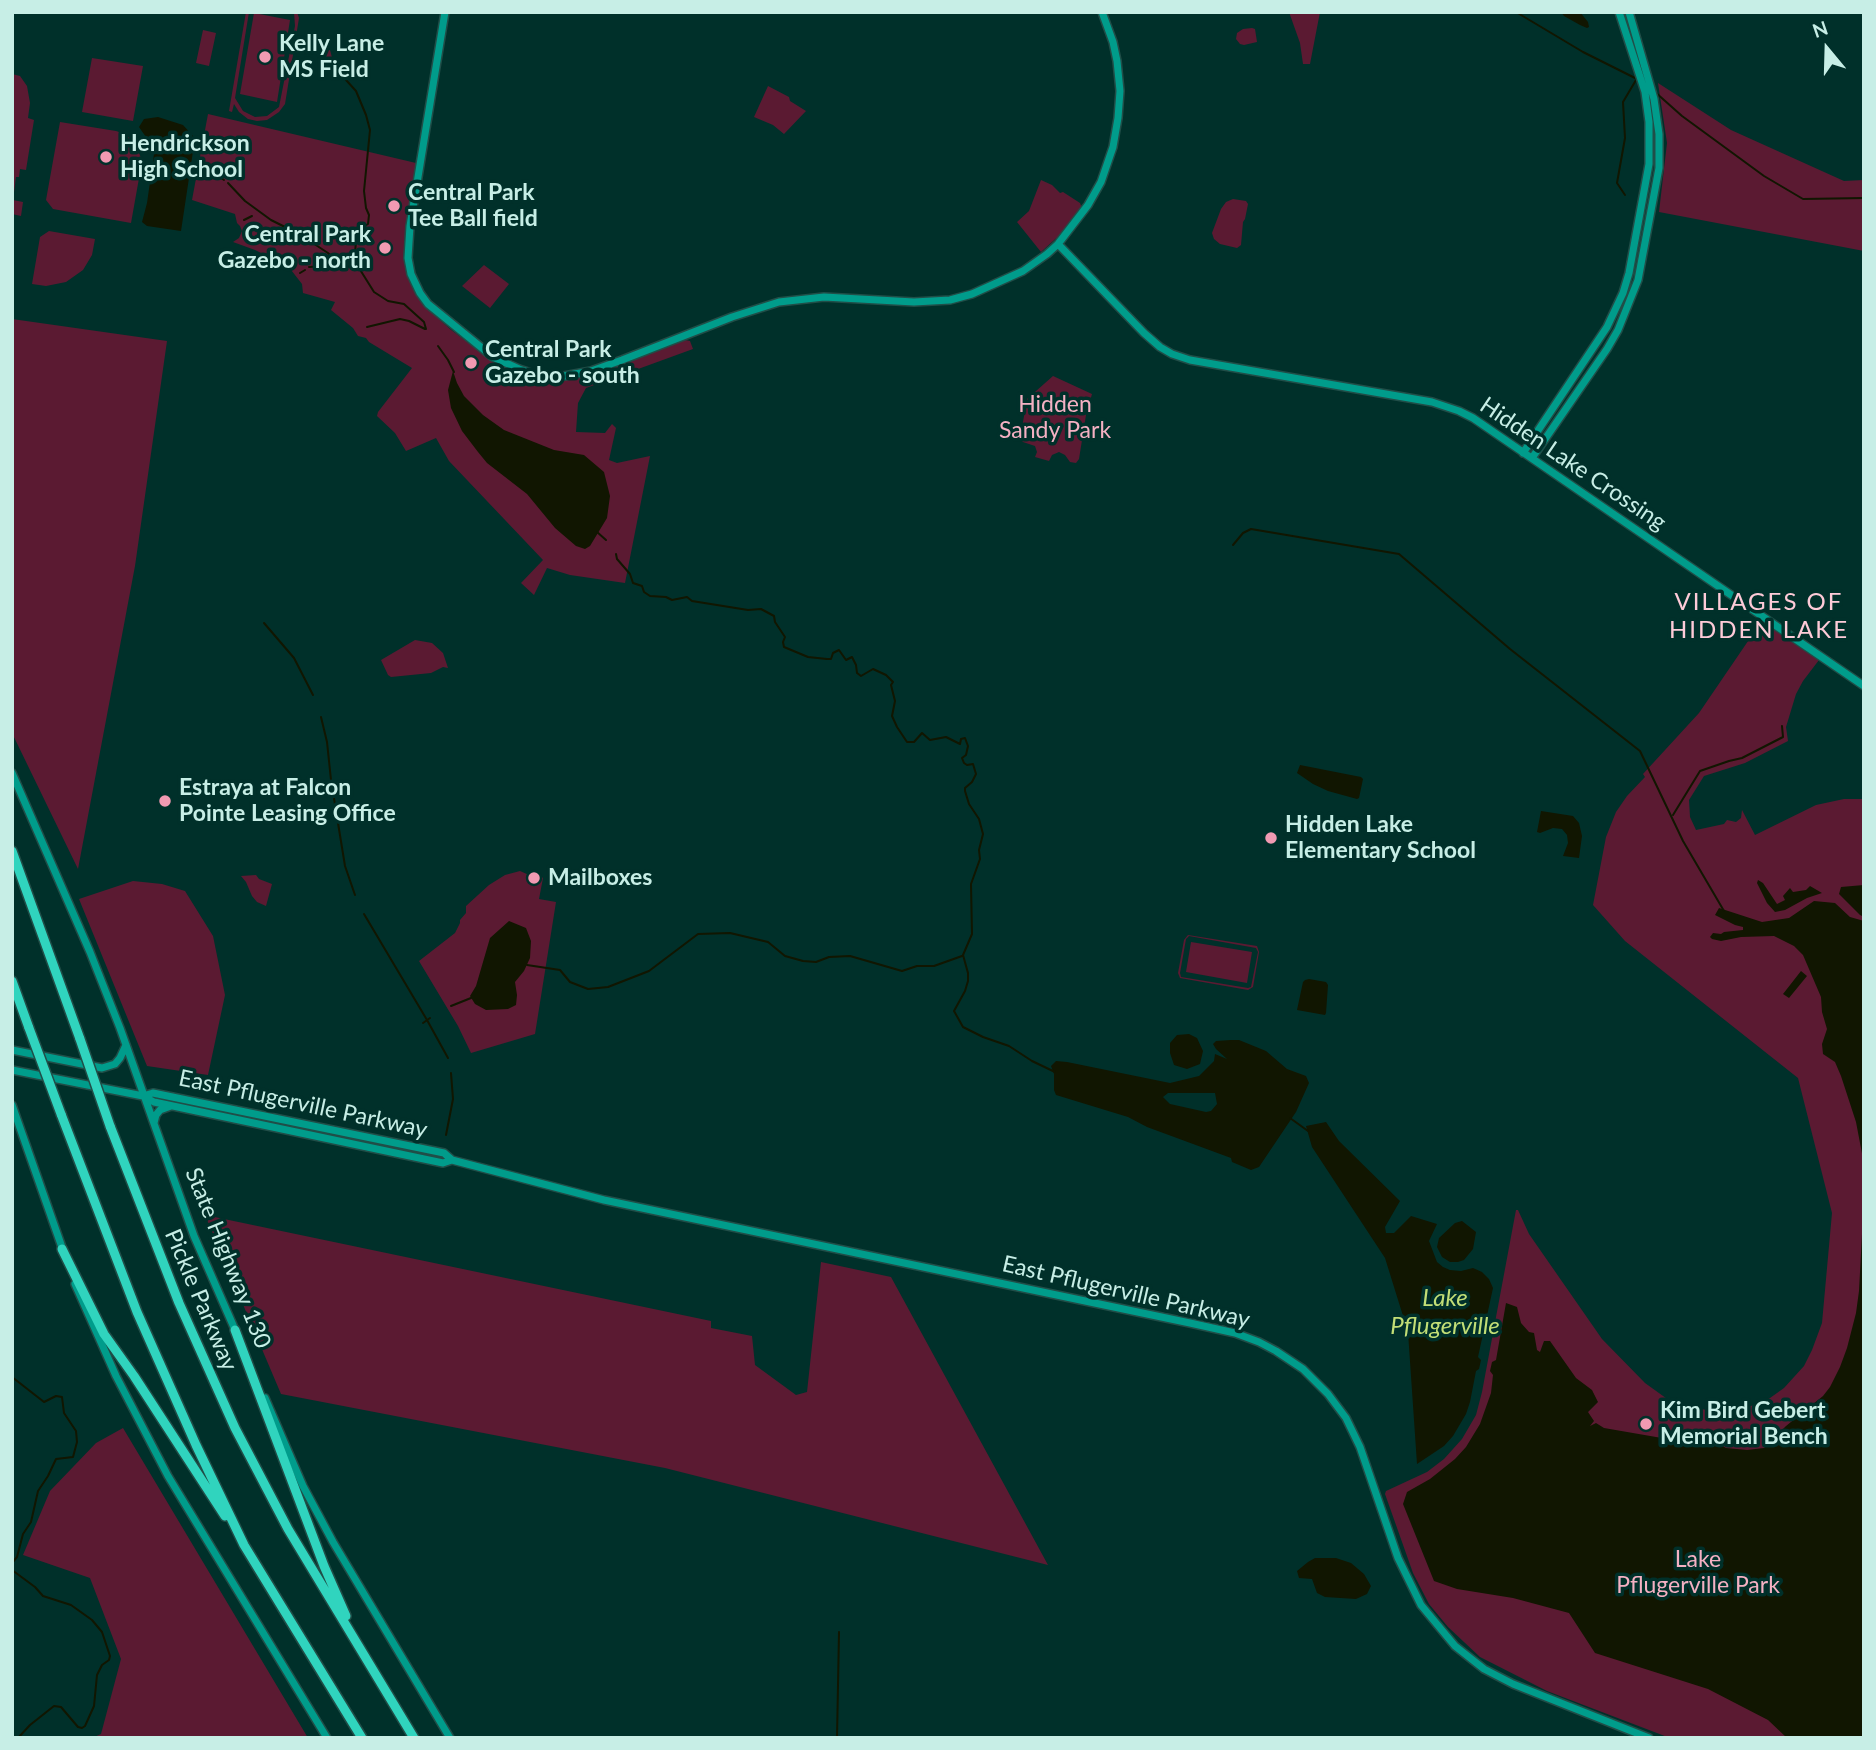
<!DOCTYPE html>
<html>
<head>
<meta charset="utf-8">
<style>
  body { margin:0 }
  #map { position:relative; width:1876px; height:1750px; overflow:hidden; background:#00302a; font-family:Lato,sans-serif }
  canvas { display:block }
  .frame { position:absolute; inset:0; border:14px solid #c7eee6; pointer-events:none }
  .north { position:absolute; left:1792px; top:14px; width:70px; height:70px; -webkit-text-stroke:5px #00302a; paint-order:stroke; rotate:341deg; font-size:19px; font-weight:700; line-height:28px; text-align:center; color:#c7eee6 }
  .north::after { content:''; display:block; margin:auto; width:24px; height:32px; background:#c7eee6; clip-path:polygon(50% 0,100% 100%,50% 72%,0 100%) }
</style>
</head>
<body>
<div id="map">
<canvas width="1876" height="1750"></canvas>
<div class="frame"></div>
<div class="north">N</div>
</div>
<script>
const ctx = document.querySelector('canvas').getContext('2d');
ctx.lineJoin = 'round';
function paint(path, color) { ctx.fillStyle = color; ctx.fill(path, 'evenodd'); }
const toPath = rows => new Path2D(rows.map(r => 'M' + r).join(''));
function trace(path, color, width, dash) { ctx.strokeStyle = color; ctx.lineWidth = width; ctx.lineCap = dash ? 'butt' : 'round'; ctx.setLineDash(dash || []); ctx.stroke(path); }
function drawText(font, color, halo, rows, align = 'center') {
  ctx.font = font + ' Lato,sans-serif'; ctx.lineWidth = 7; ctx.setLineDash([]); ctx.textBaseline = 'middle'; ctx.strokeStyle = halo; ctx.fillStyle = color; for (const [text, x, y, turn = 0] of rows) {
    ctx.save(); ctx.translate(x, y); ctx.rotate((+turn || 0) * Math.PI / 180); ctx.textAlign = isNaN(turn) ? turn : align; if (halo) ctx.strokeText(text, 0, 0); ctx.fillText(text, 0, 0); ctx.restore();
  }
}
const green = toPath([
  [246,12,249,12,235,98,243,111,255,117,267,116,279,107,295,26,294,12,297,12,299,18,285,104,279,112,267,120,257,121,248,119,239,112,234,104,232,112,229,111],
  [1289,12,1320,12,1310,64,1303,64,1300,43],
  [254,13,290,20,277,102,240,94],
  [1252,28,1255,29,1257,42,1244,45,1240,44,1236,39,1237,33,1243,29],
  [203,30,216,33,209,66,196,63],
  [330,50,335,69,323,73,317,53],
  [92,58,143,66,133,121,82,112],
  [12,74,20,76,27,86,30,103,28,118,34,120,26,170,20,169,19,177,16,177,13,200,23,202,21,216,12,214],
  [1658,83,1731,130,1844,181,1864,180,1864,251,1659,212,1667,143],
  [768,86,789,97,790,101,806,111,784,134,773,125,754,117],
  [208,114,416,163,404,243,405,267,413,289,430,311,450,329,487,357,506,368,528,376,544,379,579,378,596,374,685,340,690,341,693,349,586,388,578,403,576,432,605,433,612,424,616,428,609,460,617,463,650,456,625,583,570,575,547,568,534,595,521,583,543,560,449,461,436,438,406,451,395,433,377,416,378,412,412,368,369,342,366,338,358,336,353,328,331,310,335,302,303,293,302,284,288,266,255,250,233,242,239,238,242,231,240,226,237,223,235,214,192,200],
  [60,122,116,131,125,134,135,143,141,158,141,167,131,223,53,209,46,200],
  [1041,180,1052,185,1060,193,1063,192,1080,203,1082,208,1062,233,1041,252,1017,222,1029,211],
  [1233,199,1246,201,1248,204,1245,219,1243,222,1241,245,1237,248,1220,244,1214,239,1212,233,1221,209,1226,202],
  [49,231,95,239,92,255,83,270,66,282,46,286,32,284,40,237],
  [484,265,509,284,490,308,462,286],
  [12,319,167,341,135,566,78,869,12,733],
  [1053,376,1092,394,1086,415,1079,459,1076,463,1070,462,1065,455,1059,452,1052,455,1049,461,1035,457,1037,452,1035,446,1023,442,1020,439,1027,399],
  [1764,623,1819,660,1803,681,1796,694,1786,727,1788,741,1745,763,1704,776,1689,800,1690,817,1696,830,1724,824,1727,820,1736,822,1741,818,1742,810,1755,835,1816,805,1844,799,1864,799,1864,1738,1670,1738,1547,1691,1480,1657,1448,1627,1429,1604,1413,1573,1385,1494,1386,1491,1427,1472,1444,1459,1462,1439,1476,1415,1482,1392,1516,1210,1518,1210,1529,1234,1602,1339,1645,1383,1670,1401,1692,1408,1708,1410,1732,1410,1755,1405,1770,1398,1784,1388,1804,1366,1812,1350,1822,1323,1832,1213,1798,1078,1625,941,1593,905,1606,837,1616,812,1627,796,1645,777,1643,774,1699,713,1759,625],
  [415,640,432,643,443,653,448,668,443,667,431,673,391,677,388,675,381,660],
  [520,871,529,875,537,873,543,878,539,899,556,902,535,1034,471,1053,458,1026,419,961,455,933,460,923,460,920,466,913,466,906,489,885,505,875],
  [256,875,259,879,272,884,266,906,257,902,252,896,246,882,241,876],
  [133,881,162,884,185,891,213,936,225,995,208,1075,147,1066,79,899],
  [1188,935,1257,946,1259,952,1253,987,1248,990,1180,978,1178,973,1184,940],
  [1189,936,1256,948,1258,952,1251,987,1248,988,1181,977,1180,973,1186,939],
  [1191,942,1252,952,1247,983,1186,972],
  [205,1215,711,1321,711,1328,752,1336,755,1365,796,1395,807,1392,821,1262,891,1277,1048,1565,665,1468,281,1394],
  [123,1428,308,1738,92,1738,101,1734,121,1659,90,1578,23,1555,50,1491,96,1443]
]);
const water = toPath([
  [1561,12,1580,12,1588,22,1589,27,1587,28,1580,25,1564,16],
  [158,117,183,125,195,138,181,231,147,226,142,222,147,203,154,154,148,140,139,127,144,119],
  [453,371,457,383,464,396,483,415,504,430,554,450,584,455,604,472,610,496,607,518,590,546,585,549,576,546,555,528,527,494,487,463,478,452,462,431,451,408,448,390],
  [1300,765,1361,777,1363,779,1359,798,1357,799,1328,791,1313,784,1297,773],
  [1541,811,1573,816,1579,823,1582,836,1579,858,1563,856,1568,843,1567,835,1562,829,1553,828,1540,833,1537,832],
  [1758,880,1763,883,1777,904,1785,900,1783,896,1790,888,1793,892,1806,890,1810,886,1822,893,1807,898,1785,910,1775,912,1767,903,1757,883],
  [1864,885,1864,917,1860,915,1839,894,1841,887],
  [1814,901,1835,903,1850,917,1864,921,1864,1164,1856,1122,1841,1076,1835,1062,1823,1054,1822,1044,1827,1029,1822,1012,1821,997,1803,955,1794,946,1774,936,1741,937,1721,941,1712,939,1710,937,1713,933,1721,934,1724,932,1743,930,1743,927,1735,925,1715,915,1719,908,1762,922,1789,918],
  [509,921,526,928,531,941,530,958,524,971,515,982,517,995,516,1005,508,1009,486,1010,475,1004,470,996,476,986,490,938],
  [1801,971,1807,976,1789,998,1783,994],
  [1309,979,1326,982,1328,985,1326,1013,1325,1015,1297,1010,1303,982,1305,980],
  [1189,1034,1197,1038,1203,1051,1200,1064,1187,1069,1174,1065,1170,1053,1170,1043,1177,1035],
  [1231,1040,1239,1040,1266,1051,1287,1069,1306,1076,1309,1083,1296,1112,1259,1167,1251,1170,1232,1162,1231,1158,1147,1127,1128,1117,1056,1095,1054,1090,1054,1074,1051,1066,1056,1061,1067,1062,1170,1083,1199,1076,1214,1061,1215,1054,1227,1059,1216,1049,1213,1044,1216,1041],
  [1168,1093,1215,1093,1217,1104,1211,1111,1206,1112,1170,1104,1163,1097],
  [1326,1122,1339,1141,1400,1201,1385,1227,1386,1233,1394,1233,1411,1216,1437,1224,1429,1241,1437,1262,1443,1267,1450,1270,1461,1271,1473,1268,1482,1272,1489,1279,1493,1288,1478,1357,1481,1360,1479,1369,1476,1371,1470,1402,1466,1414,1453,1436,1444,1446,1417,1464,1408,1332,1385,1258,1312,1147,1306,1126],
  [1864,1196,1864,1738,1787,1738,1768,1720,1708,1689,1595,1653,1569,1613,1513,1598,1457,1589,1434,1581,1403,1504,1407,1492,1430,1479,1455,1459,1466,1447,1480,1424,1491,1393,1493,1375,1490,1371,1492,1362,1496,1360,1506,1303,1517,1307,1521,1323,1529,1332,1534,1333,1537,1350,1540,1352,1544,1341,1550,1341,1576,1378,1592,1390,1598,1402,1588,1412,1594,1421,1590,1426,1596,1423,1604,1428,1708,1446,1719,1444,1726,1448,1747,1450,1764,1448,1786,1426,1823,1396,1830,1387,1840,1367,1847,1348,1856,1313,1859,1291],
  [1462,1221,1476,1232,1473,1249,1464,1260,1458,1262,1450,1262,1442,1257,1437,1247,1439,1238,1455,1223],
  [1315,1558,1336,1558,1351,1563,1364,1574,1371,1586,1367,1594,1356,1599,1325,1597,1317,1593,1312,1579,1299,1578,1297,1571,1308,1562]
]);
const stream = toPath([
  [1516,12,1583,52,1639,80],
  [336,69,356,91,366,115,370,130,364,191,366,208,369,215,368,224,361,228,356,241,355,253,359,268,374,292,388,301,404,304,424,322,426,329],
  [1655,92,1682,116,1764,176,1803,199,1864,198],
  [190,164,207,168,224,180],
  [228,183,245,201,271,220,299,234,328,253,340,265,357,268],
  [1625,195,1617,183,1625,138,1623,102,1636,80],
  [244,220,252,216],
  [309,267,339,265],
  [300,273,305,270],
  [367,327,400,319,409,321,425,329],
  [438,346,448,360,454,372],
  [597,532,606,540],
  [1233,545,1243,533,1251,529,1399,554,1510,649,1640,751,1683,841,1724,911],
  [616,554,617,559,630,574,633,583,642,586,644,592,650,596,666,597,672,600,687,597,692,601,748,610,761,609,774,616,775,622,785,637,783,642,784,647,808,657,827,659,831,659,833,653,839,650,846,660,852,657,856,665,857,673,861,676,873,669,886,675,893,682,891,685,895,701,892,716,897,727,907,742,914,742,922,733,930,740,946,737,960,744,961,739,965,738,968,746,966,755,962,758,964,763,967,765,973,764,976,774,972,782,965,788,965,791,969,804,979,819,983,834,979,850,980,859,971,884,972,934,963,955,968,973,968,981,965,991,954,1011,963,1027,983,1037,1009,1046,1032,1061,1055,1072],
  [264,623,294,658,313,695],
  [321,717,327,742,331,780,345,866,355,895],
  [1673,815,1700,771,1729,761,1742,758,1783,737,1782,726],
  [364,914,427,1020,448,1058],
  [527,965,560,970,570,982,588,989,608,987,649,971,698,934,730,933,768,942,785,956,803,961,816,962,829,957,850,956,902,971,917,966,934,966,962,956],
  [451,1006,471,998],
  [423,1023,430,1018],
  [1290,1118,1308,1131],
  [446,1135,453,1099,451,1073],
  [12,1377,44,1402,56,1396,62,1397,64,1413,76,1431,77,1442,73,1457,56,1459,48,1476,38,1491,31,1522,23,1534,17,1557,12,1563],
  [12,1570,35,1587,43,1596,71,1605,92,1620,102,1632,110,1656,109,1660,102,1665,97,1675,94,1706,85,1726,82,1728,78,1727,61,1707,54,1706,30,1725,18,1738],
  [837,1738,839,1632]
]);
const secondary = toPath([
  [445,12,410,226,408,258,411,274,420,293,428,304,493,357,519,369,534,374,564,376,591,371,622,360,732,317,779,302,824,297,914,302,950,300,972,294,1023,271,1047,254,1058,244,1088,205,1101,182,1113,147,1118,118,1120,91,1117,61,1113,42,1102,12],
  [1058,244,1144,333,1160,347,1172,354,1190,360,1432,402,1459,411,1473,418,1864,686],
  [1523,453,1607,327,1623,293,1629,273,1649,164,1649,122,1645,92,1619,12],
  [1532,458,1607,349,1618,330,1638,280,1659,168,1659,134,1654,99,1629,12],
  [12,773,90,952,120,1028,194,1236,236,1332],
  [12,1050,102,1068,115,1064,120,1058,126,1045],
  [12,1070,143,1096],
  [153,1093,444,1153,452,1160,443,1163,154,1102,143,1096,153,1093],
  [12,1105,64,1253],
  [154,1123,156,1115,160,1110,171,1106],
  [452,1160,604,1200,1190,1323,1235,1333,1259,1342,1276,1351,1303,1369,1328,1394,1346,1418,1360,1447,1398,1558,1421,1605,1455,1646,1484,1669,1513,1684,1649,1738],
  [75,1284,116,1376,168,1476,327,1738],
  [265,1398,303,1486,333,1542,450,1738]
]);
const highway = toPath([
  [12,851,80,1039],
  [12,981,29,1028],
  [61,1114,137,1312,196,1445,244,1545,362,1738],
  [110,1126,179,1303,235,1428,288,1529,414,1738],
  [62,1249,104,1334,134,1376,225,1516],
  [235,1330,324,1566,346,1616]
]);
const highwayBridge = toPath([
  [29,1028,61,1114],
  [80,1039,110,1126]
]);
const markers = [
  [265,57,7,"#f19ab2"],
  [106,157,7,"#f19ab2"],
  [394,206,7,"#f19ab2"],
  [385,248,7,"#f19ab2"],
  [471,363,7,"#f19ab2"],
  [165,801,7,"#f19ab2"],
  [1271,838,7,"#f19ab2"],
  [534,878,7,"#f19ab2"],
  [1646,1424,7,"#f19ab2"]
];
const poiNames = [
  ["Kelly Lane",279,44],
  ["MS Field",279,70],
  ["Hendrickson",120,144],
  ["High School",120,170],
  ["Central Park",408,193],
  ["Tee Ball field",408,219],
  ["Central Park",371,235,"right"],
  ["Gazebo - north",371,261,"right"],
  ["Central Park",485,350],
  ["Gazebo - south",485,376],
  ["Estraya at Falcon",179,788],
  ["Pointe Leasing Office",179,814],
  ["Hidden Lake",1285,825],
  ["Elementary School",1285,851],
  ["Mailboxes",548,878],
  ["Kim Bird Gebert",1660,1411],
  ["Memorial Bench",1660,1437]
];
const parkNames = [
  ["Hidden",1055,405],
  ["Sandy Park",1055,431],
  ["Lake",1698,1560],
  ["Pflugerville Park",1698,1586]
];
const streetNames = [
  ["Hidden Lake Crossing",1573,464,34],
  ["East Pflugerville Parkway",303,1104,12],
  ["State Highway 130",228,1258,68],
  ["East Pflugerville Parkway",1126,1292,13],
  ["Pickle Parkway",201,1300,67]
];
const neighbourhoodNames = [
  ["VILLAGES OF",1759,602],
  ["HIDDEN LAKE",1759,630]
];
const waterNames = [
  ["Lake",1445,1298],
  ["Pflugerville",1445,1326]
];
paint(green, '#5b1a32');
paint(water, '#111601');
trace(stream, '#111601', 2);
trace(secondary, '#204e48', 10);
trace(highway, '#204e48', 12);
trace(secondary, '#009c8b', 7);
trace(highway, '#30d4be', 9);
trace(highwayBridge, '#204e48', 12, []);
trace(highwayBridge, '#30d4be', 9);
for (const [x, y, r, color] of markers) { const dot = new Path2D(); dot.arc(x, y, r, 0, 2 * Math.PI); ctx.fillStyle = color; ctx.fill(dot); trace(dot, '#00302a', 2.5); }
drawText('bold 23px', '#c7eee6', '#00302a', poiNames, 'left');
drawText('23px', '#f4b1c3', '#00302a', parkNames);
drawText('23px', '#c7eee6', '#00302a', streetNames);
ctx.letterSpacing = '2px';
drawText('24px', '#fecbd8', '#00302a', neighbourhoodNames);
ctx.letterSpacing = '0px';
drawText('italic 24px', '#c2de76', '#00302a', waterNames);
</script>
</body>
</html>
